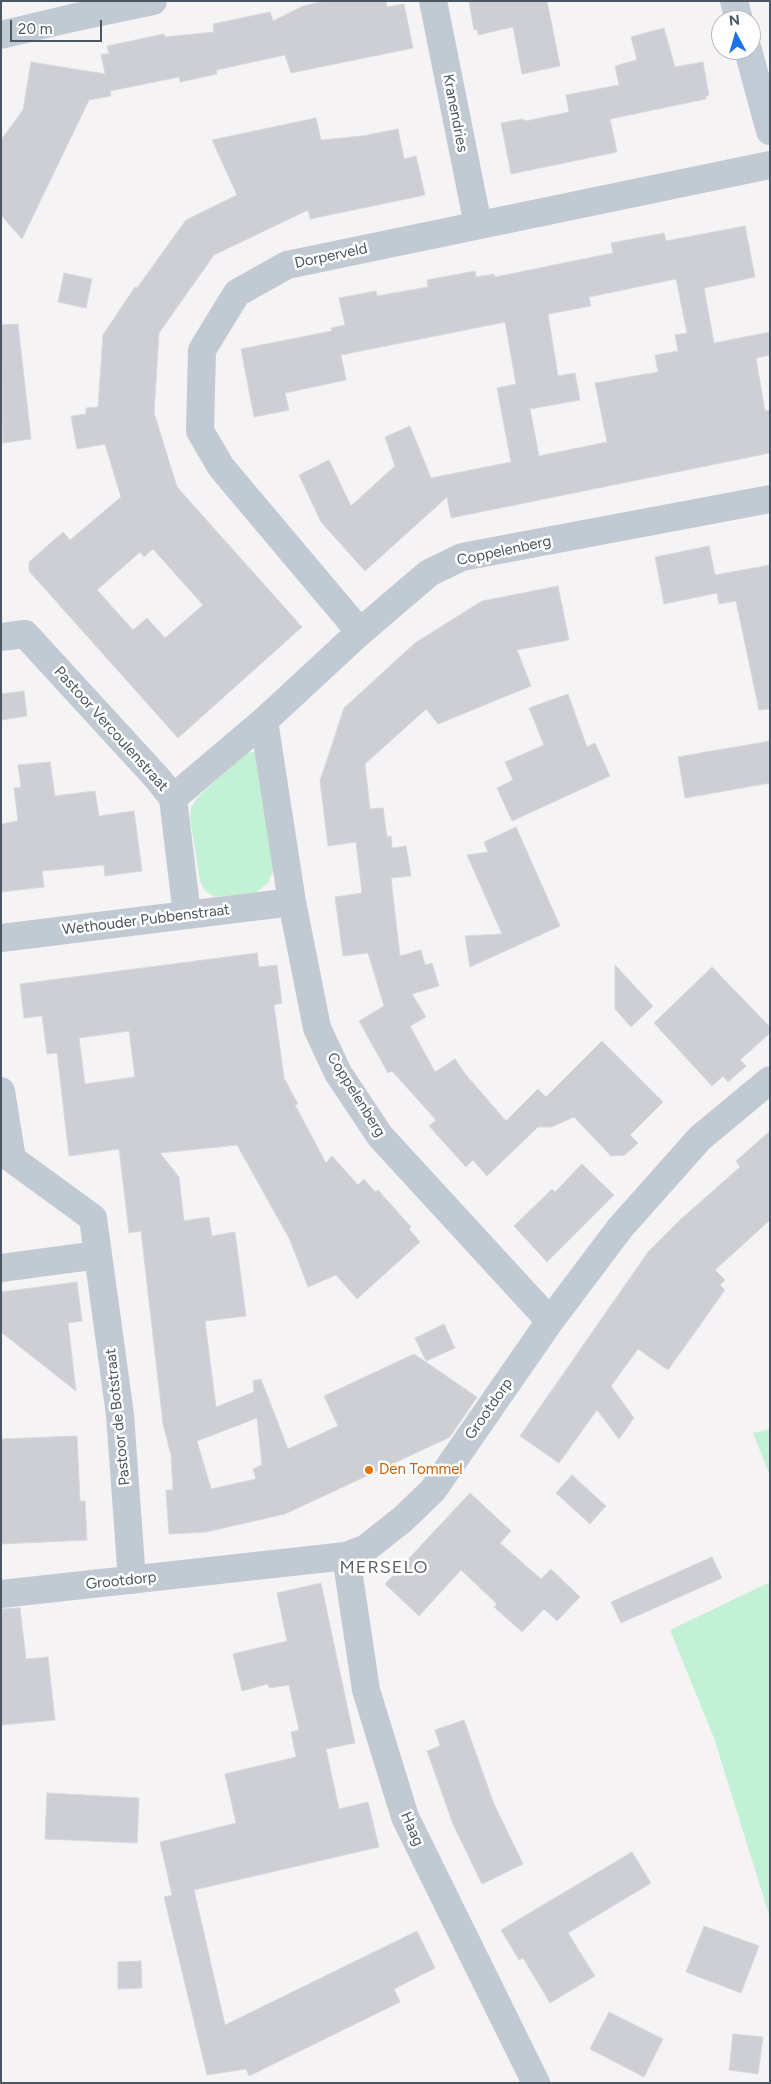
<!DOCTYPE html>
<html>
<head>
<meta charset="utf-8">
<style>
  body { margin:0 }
  #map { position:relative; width:771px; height:2084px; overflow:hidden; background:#f5f3f3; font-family:Figtree,sans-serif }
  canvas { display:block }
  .frame { position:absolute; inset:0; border:2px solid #4a5661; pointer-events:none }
  .north { position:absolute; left:711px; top:10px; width:50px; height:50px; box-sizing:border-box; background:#fff; border:1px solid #b7bbc0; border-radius:50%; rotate:354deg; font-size:14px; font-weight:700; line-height:20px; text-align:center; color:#4a5661 }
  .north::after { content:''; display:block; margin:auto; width:18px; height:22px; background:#1a73e8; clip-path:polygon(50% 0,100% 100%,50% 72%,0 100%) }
  .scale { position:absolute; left:10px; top:20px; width:92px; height:22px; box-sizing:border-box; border:2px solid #4a5661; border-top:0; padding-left:6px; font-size:15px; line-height:18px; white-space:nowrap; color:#4a5661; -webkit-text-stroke:4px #fff; paint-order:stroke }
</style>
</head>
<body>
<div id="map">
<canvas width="771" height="2084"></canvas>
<div class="frame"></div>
<div class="north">N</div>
<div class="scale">20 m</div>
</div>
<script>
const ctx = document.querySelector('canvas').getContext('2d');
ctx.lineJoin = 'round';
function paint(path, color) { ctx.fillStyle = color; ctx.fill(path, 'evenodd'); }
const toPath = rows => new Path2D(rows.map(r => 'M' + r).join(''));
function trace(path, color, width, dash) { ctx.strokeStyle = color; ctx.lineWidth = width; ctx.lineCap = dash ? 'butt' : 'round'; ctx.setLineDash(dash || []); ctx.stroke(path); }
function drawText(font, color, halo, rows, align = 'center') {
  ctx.font = font + ' Figtree,sans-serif'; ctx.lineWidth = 5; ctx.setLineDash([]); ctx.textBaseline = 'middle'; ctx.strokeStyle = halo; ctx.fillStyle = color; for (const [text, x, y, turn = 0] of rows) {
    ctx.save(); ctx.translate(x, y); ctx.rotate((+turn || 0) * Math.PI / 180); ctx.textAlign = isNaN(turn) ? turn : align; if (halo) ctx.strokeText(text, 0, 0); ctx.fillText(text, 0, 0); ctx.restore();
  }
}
const green = toPath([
  [254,752,260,760,274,869,268,883,255,893,215,897,205,891,200,881,190,818,191,808,197,798,246,753],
  [770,1429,770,1476,753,1433],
  [770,1582,770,1918,714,1738,670,1630]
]);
const building = toPath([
  [325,1,386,1,387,7,404,4,413,48,291,73,285,55,216,70,217,74,180,82,179,77,110,91,111,96,89,100,22,239,1,215,1,140,23,110,31,62,105,74,101,54,109,54,107,46,164,34,165,37,214,32,213,24,270,12,273,21,303,6,325,1],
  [469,1,547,1,560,66,522,74,513,27,478,35,477,29,474,30,469,1],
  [664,28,675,67,703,62,709,95,706,96,706,99,610,119,617,152,511,174,501,123,522,119,526,121,569,112,566,95,619,85,615,66,637,60,631,37,664,28],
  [316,118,321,140,362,136,398,129,404,159,416,156,425,195,310,219,308,210,214,255,159,333,154,413,177,487,302,627,178,738,29,571,29,562,63,532,70,540,121,497,105,444,77,449,71,416,86,414,86,408,98,407,103,335,135,287,137,288,186,220,237,195,212,140,316,118],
  [153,549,203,605,165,638,147,618,133,630,97,590,140,552,144,557,153,549],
  [745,226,755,277,704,288,714,343,770,332,770,355,756,358,765,411,770,410,770,453,451,518,447,497,365,571,321,522,299,475,329,460,351,506,395,466,385,437,410,426,431,478,511,462,497,388,516,384,505,322,341,355,346,380,285,393,289,410,254,417,241,349,332,331,331,328,345,325,339,298,376,291,377,296,428,287,427,280,475,271,476,277,494,274,495,277,613,253,611,243,664,233,666,241,745,226],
  [676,279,687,333,675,335,678,351,655,355,658,372,595,383,607,442,539,456,530,409,580,400,575,373,558,376,548,314,591,306,589,297,676,279],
  [64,273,92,279,86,308,58,302,64,273],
  [18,324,31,439,3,443,1,325,18,324],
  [709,546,715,575,770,565,770,709,759,710,736,601,719,604,717,593,664,604,655,557,709,546],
  [558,586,569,640,517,650,531,686,438,724,426,709,365,764,370,809,383,808,387,837,391,836,392,848,406,846,411,876,391,878,400,956,421,950,425,965,432,963,439,986,412,994,426,1017,410,1026,435,1072,455,1059,466,1075,506,1121,538,1089,546,1097,602,1041,663,1102,630,1135,638,1143,625,1155,611,1156,574,1117,551,1127,538,1127,487,1176,473,1160,466,1167,429,1126,436,1120,392,1071,388,1073,359,1021,384,1006,368,953,343,956,335,897,362,893,356,842,328,846,320,781,344,708,415,643,482,601,558,586],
  [24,691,27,716,1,720,1,694,24,691],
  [568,694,587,747,595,743,610,776,512,821,497,788,513,780,505,762,544,745,529,708,568,694],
  [770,741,770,783,685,798,678,757,770,741],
  [50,762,55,796,95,791,99,816,134,811,142,871,105,876,104,865,42,871,44,887,1,892,1,824,18,821,14,788,21,787,18,765,50,762],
  [516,827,560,926,470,967,465,936,502,934,467,855,488,852,484,842,516,827],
  [257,953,259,967,277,965,282,1003,274,1005,284,1078,298,1104,295,1105,326,1163,332,1156,358,1185,364,1179,375,1192,378,1190,411,1227,409,1229,420,1242,357,1299,336,1275,308,1287,290,1240,237,1145,160,1153,179,1177,184,1221,209,1217,212,1236,235,1232,246,1316,205,1321,216,1407,254,1392,253,1381,261,1379,288,1449,338,1426,324,1396,414,1354,477,1397,450,1437,285,1514,206,1532,169,1534,166,1490,173,1490,171,1455,163,1424,141,1231,129,1233,119,1149,69,1156,57,1053,47,1054,42,1016,24,1018,20,984,257,953],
  [129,1031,135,1077,85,1084,79,1038,129,1031],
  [257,1418,262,1465,253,1469,256,1479,211,1489,197,1441,257,1418],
  [615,965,653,1006,631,1027,615,1009,615,965],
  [712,967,770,1027,770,1033,740,1060,746,1066,728,1082,723,1076,712,1086,654,1023,712,967],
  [770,1131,770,1220,715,1270,725,1280,720,1285,725,1290,668,1370,638,1349,611,1386,634,1418,619,1439,597,1410,559,1463,520,1436,648,1252,681,1219,740,1167,736,1161,770,1131],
  [582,1164,614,1195,547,1262,514,1226,552,1189,555,1192,582,1164],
  [77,1282,82,1321,68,1323,76,1391,1,1332,1,1292,77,1282],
  [444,1324,455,1348,426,1361,415,1338,444,1324],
  [77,1436,80,1501,85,1501,87,1540,1,1544,1,1439,77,1436],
  [572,1475,606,1506,590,1524,556,1493,572,1475],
  [470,1493,511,1531,500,1543,541,1579,551,1569,580,1597,557,1621,544,1609,522,1632,494,1607,497,1604,461,1570,419,1616,385,1584,470,1493],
  [712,1557,722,1578,621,1623,611,1602,712,1557],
  [321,1583,355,1743,326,1749,339,1809,368,1802,379,1847,194,1890,225,2025,417,1931,435,1968,394,1989,400,2002,249,2076,246,2069,207,2075,164,1897,172,1895,160,1842,236,1823,225,1774,296,1757,291,1732,299,1730,289,1685,269,1688,268,1684,242,1691,233,1654,287,1641,277,1593,321,1583],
  [20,1608,26,1659,48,1657,55,1720,1,1725,1,1609,20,1608],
  [464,1720,494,1804,523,1864,482,1884,453,1824,427,1751,440,1746,435,1730,464,1720],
  [47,1793,139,1798,137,1843,45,1839,47,1793],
  [632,1852,651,1883,568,1933,595,1976,550,2003,523,1958,519,1960,501,1930,632,1852],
  [704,1926,759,1946,741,1993,686,1972,704,1926],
  [141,1961,142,1988,118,1989,118,1962,141,1961],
  [609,2012,663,2039,644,2077,590,2049,609,2012],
  [733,2034,763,2037,758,2074,729,2070,733,2034]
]);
const street = toPath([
  [433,1,478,225],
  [1,35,72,18,153,1],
  [360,632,221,467,200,431,202,350,237,293,287,265,770,165],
  [1,637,25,634,158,779,173,798,187,915],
  [173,798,264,721],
  [1,938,292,902],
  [1,1091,12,1159,93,1218,120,1415,132,1580],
  [1,1268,98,1255],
  [550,1321,380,1136,338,1073,317,1028,292,902,264,721,360,632,429,573,462,557,770,499],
  [346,1556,366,1690,405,1817,536,2083],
  [1,1594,346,1556,365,1549,403,1519,433,1490,550,1321,620,1228,700,1138,770,1080]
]);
const secondary = toPath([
  [734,1,739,20],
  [748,50,770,131]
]);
const markers = [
  [369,1470,5,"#e8710a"]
];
const streetNames = [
  ["Kranendries",455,113,79],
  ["Dorperveld",331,256,-12],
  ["Coppelenberg",504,551,-12],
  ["Pastoor Vercoulenstraat",111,729,48],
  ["Wethouder Pubbenstraat",146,920,-7],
  ["Coppelenberg",356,1095,58],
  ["Grootdorp",489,1409,-55],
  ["Pastoor de Botstraat",118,1417,-96],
  ["Grootdorp",121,1581,-6],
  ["Haag",412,1829,66]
];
const foodNames = [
  ["Den Tommel",379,1470]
];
const quarterNames = [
  ["MERSELO",384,1568]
];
paint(green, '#c3f1d5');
paint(building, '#cdcfd5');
trace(building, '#d7d9de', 1);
trace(street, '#c1cad2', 28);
trace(secondary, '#c1cbd6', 28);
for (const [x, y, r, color] of markers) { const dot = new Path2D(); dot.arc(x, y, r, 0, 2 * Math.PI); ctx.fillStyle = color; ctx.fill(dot); trace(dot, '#fff', 2); }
drawText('15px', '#4a5661', '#fff', streetNames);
drawText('15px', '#c56008', '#fff', foodNames, 'left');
ctx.letterSpacing = '1px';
drawText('18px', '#5f6368', '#fff', quarterNames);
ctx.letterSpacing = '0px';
</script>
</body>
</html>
